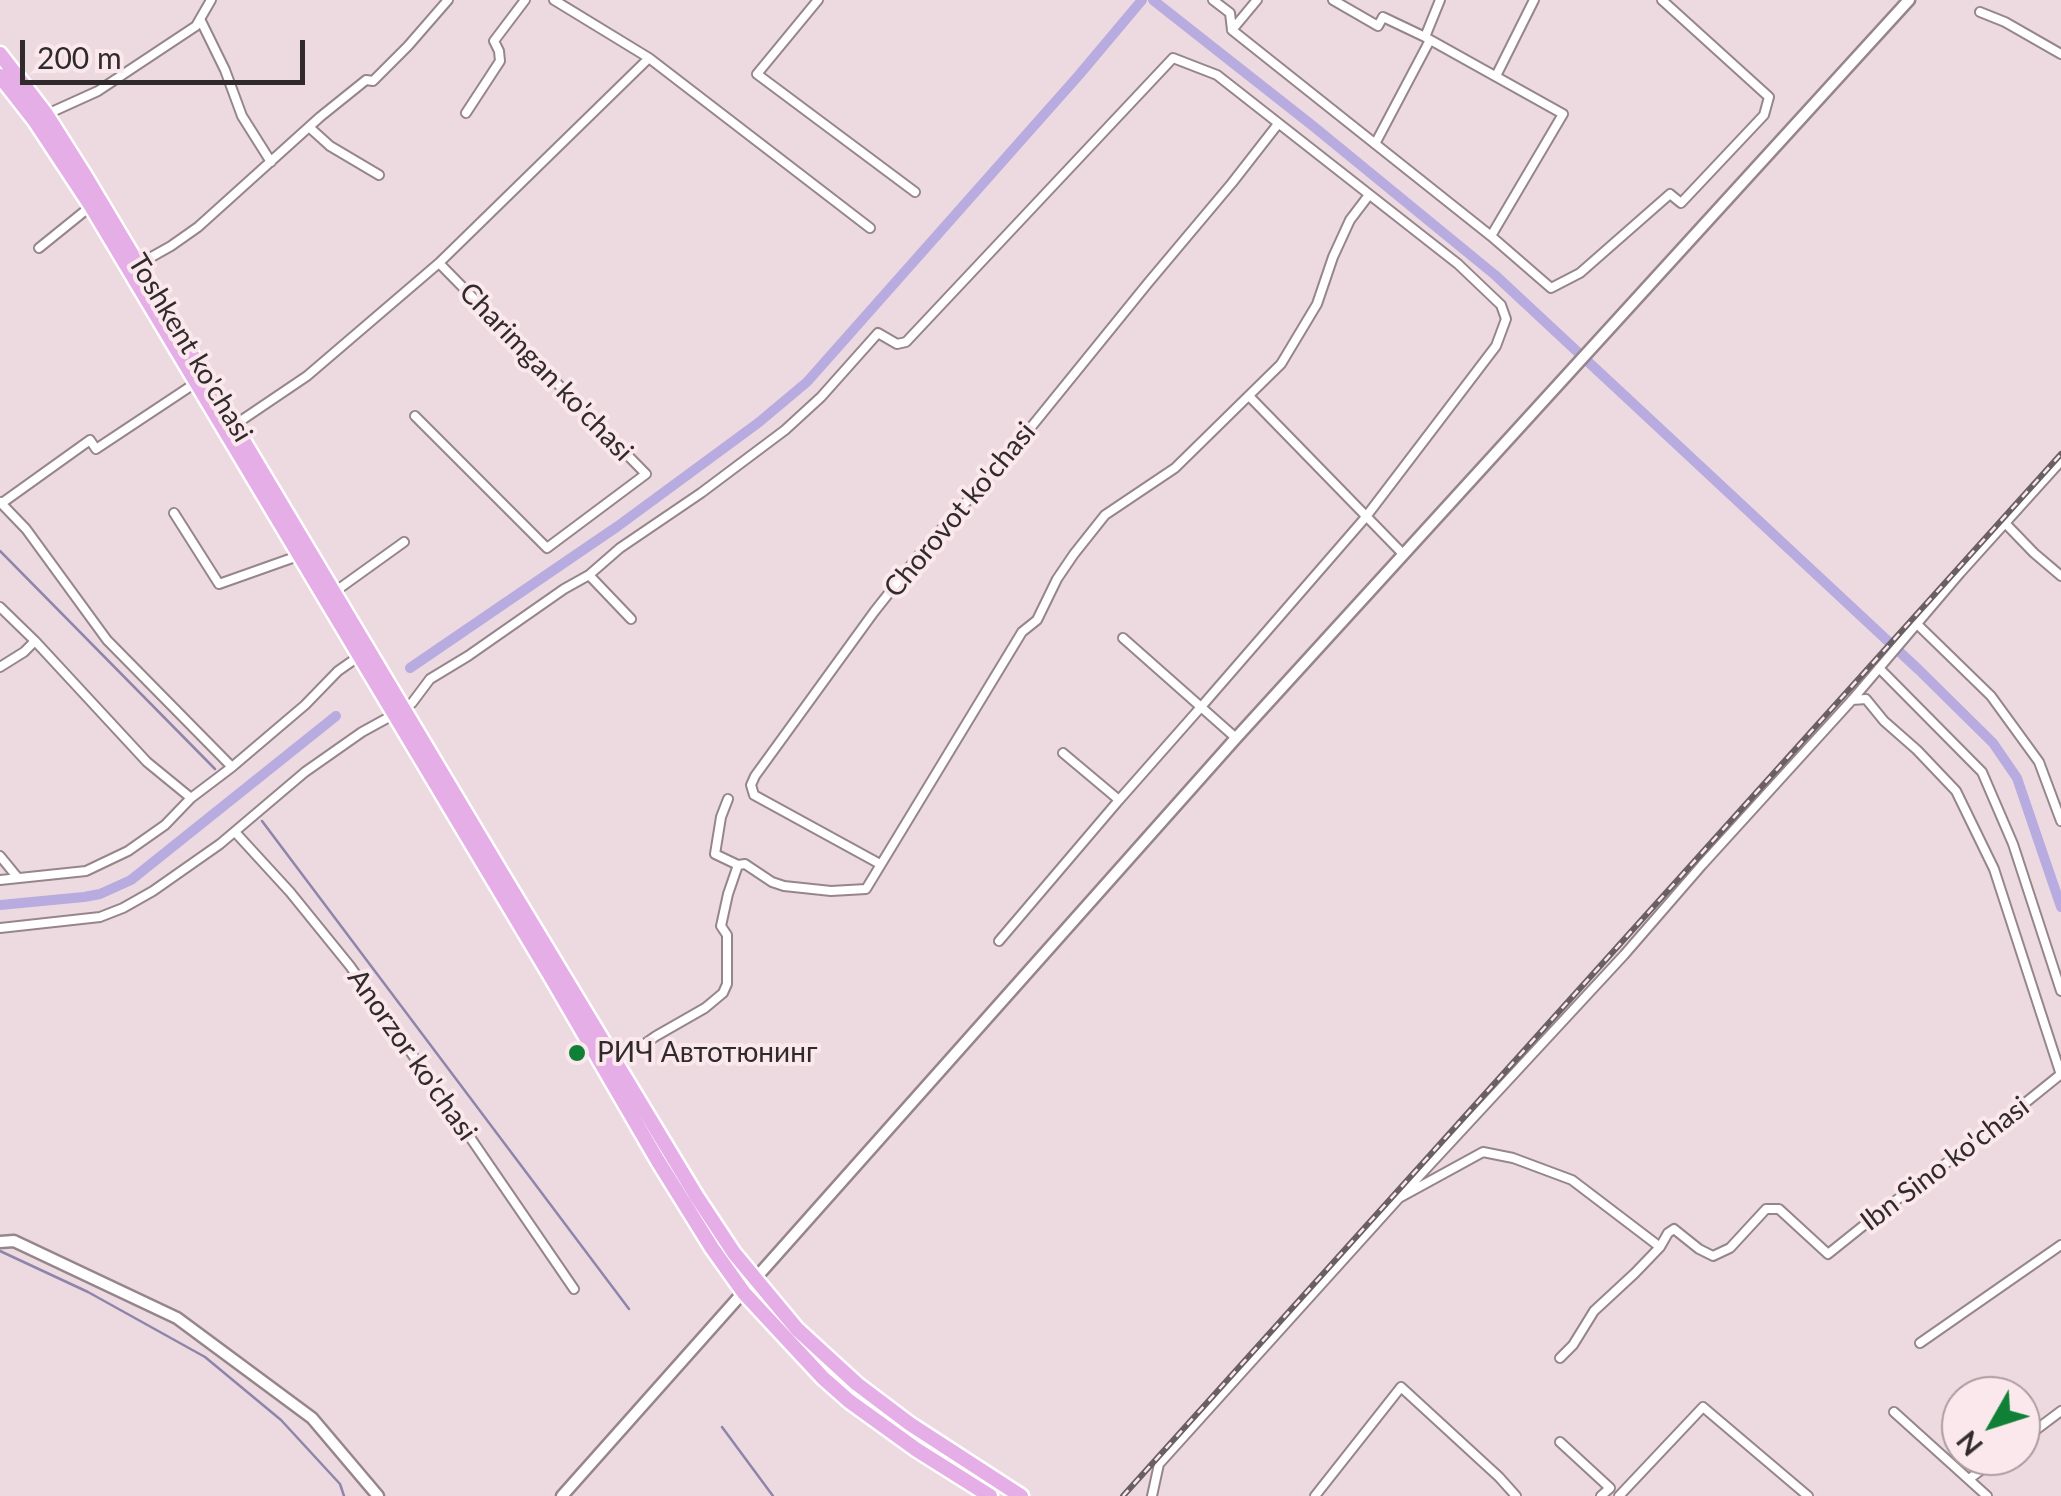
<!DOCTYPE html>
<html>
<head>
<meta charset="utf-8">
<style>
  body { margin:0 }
  #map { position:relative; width:2061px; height:1496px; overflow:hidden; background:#ecdae0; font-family:Lato,sans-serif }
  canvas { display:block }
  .north { position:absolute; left:1941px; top:1376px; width:100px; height:100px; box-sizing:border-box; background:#fae8ed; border:2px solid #aa9ca0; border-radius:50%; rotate:231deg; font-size:28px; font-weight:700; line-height:40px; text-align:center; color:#312a2c }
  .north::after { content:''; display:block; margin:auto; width:35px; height:45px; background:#108036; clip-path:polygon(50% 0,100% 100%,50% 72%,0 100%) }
  .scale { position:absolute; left:20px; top:40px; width:285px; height:45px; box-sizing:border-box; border:5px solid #312a2c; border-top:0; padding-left:12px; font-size:30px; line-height:35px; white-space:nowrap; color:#312a2c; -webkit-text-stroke:8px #fae8ed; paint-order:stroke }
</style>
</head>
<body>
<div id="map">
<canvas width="2061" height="1496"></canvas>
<div class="north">N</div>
<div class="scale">200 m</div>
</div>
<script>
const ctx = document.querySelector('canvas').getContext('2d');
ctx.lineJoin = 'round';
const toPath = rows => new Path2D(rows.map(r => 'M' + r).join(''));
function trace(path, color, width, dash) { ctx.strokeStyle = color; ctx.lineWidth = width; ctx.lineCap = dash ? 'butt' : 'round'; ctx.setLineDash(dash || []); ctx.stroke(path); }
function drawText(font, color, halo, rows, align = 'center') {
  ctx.font = font + ' Lato,sans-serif'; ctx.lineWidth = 8; ctx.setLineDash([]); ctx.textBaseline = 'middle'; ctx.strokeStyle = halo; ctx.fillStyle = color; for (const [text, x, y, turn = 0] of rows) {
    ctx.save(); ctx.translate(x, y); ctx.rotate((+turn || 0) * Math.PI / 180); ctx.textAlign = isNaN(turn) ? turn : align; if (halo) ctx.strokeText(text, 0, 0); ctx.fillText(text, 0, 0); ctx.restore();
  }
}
const stream = toPath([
  [0,551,215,769],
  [262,821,629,1309],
  [0,1251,88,1292,205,1357,281,1420,340,1484,344,1496],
  [722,1427,773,1496]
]);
const canal = toPath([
  [1153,0,1313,126,1495,275,1919,670,1993,743,2017,778,2061,907],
  [410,668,618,526,758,423,807,382,1079,75,1142,0],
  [0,905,84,897,100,894,131,880,336,716]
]);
const minor = toPath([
  [554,0,649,58,870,228],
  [818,0,757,74,915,192],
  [1213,0,1230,13,1232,30,1491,236,1563,114,1425,37,1440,0],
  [1333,0,1378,26,1383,17,1425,37],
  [1980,12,2005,22,2061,54],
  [200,19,225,70,242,116,271,162],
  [1232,30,1257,0],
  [1496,76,1534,0],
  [466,113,500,61,499,51,494,41,525,0],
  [45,115,98,91,196,26,211,0],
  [309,127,330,146,379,175],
  [1375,144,1430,40],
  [1491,236,1551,288,1580,273,1670,194,1681,203,1764,115,1769,97,1662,0],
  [39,248,91,206],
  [139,264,171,246,198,227,320,117,366,80,373,81,408,46,448,0],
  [1249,396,1404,555],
  [415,416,547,548,646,474,439,263],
  [233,426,307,376,439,263,649,58],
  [0,502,26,529,107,640,232,767],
  [2,503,90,440,96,449,197,382],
  [174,513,219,584,298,556],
  [2005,523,2034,553,2061,576],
  [589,575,631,619],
  [333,593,404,542],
  [0,607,35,641,147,762,191,798],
  [1917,624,1991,696,2039,762,2061,821],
  [0,667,24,652,35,641],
  [1879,668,1982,772,2013,844,2061,991],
  [1852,700,1866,699,1884,721,1917,750,1956,791,1994,869,2061,1075],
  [404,708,412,703,430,679,468,656,564,589,589,575,620,548,701,493,785,430,821,397,878,333,897,344,906,342,1173,58,1217,75,1458,264,1501,305,1506,319,1496,346,1365,518,1201,707,1123,638],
  [1063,753,1119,800,1201,707,1236,738],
  [728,799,721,817,715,854,738,865],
  [235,832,290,892,350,966,450,1108,574,1289],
  [0,856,18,878],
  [880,864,754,795,751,785,755,776,874,612,927,545,1002,463,1148,283,1232,183,1278,124],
  [0,880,86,871,128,851,165,825,191,798,232,767,305,705,338,671,358,657],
  [0,928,100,917,123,908,153,891,220,844,305,772,362,732,393,715],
  [999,941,1119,800],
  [617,1063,656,1036,705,1008,723,993,727,984,727,935,721,926,728,894,738,865,745,864,772,882,784,886,831,891,866,889,1022,632,1037,620,1057,579,1074,554,1105,515,1175,468,1281,364,1317,304,1333,257,1350,220,1369,195],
  [1399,1198,1624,955,1702,865,1852,700,1960,573,2061,461],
  [1920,1343,2061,1245],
  [1560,1358,1573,1345,1594,1311,1635,1273,1660,1247,1668,1233,1674,1229,1699,1249,1713,1256,1730,1248,1766,1209,1779,1209,1828,1254,1883,1210,1999,1124,2061,1074],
  [1894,1412,1987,1496],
  [2021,1441,2061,1411],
  [1560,1442,1610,1488,1601,1496],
  [1969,1479,2000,1456],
  [1152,1496,1159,1464,1399,1198,1483,1152,1513,1158,1572,1180,1660,1247],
  [1315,1496,1401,1387,1499,1477,1516,1496],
  [1619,1496,1703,1407,1808,1496]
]);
const tertiary = toPath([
  [0,1242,14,1241,177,1318,312,1418,378,1496],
  [562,1496,1236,738,1909,0]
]);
const trunk = toPath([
  [0,54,46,114,87,179,505,879,697,1197,734,1253,797,1329,857,1384,910,1424,1021,1496],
  [0,76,35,121,91,206,550,975,658,1161,712,1248,744,1293,823,1378,849,1401,917,1450,990,1496]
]);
const rail = toPath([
  [1123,1496,2061,454]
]);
const markers = [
  [577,1053,10,"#108036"]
];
const streetNames = [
  ["Toshkent ko'chasi",190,348,59],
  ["Charimgan ko'chasi",546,372,46],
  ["Chorovot ko'chasi",960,510,-50],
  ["Anorzor ko'chasi",412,1055,55],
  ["Ibn Sino ko'chasi",1945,1164,-37]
];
const poiNames = [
  ["РИЧ Автотюнинг",597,1053]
];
trace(stream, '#8f84aa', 2.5);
trace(canal, '#b7abe0', 10);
trace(minor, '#96868b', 12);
trace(tertiary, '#96868b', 15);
trace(trunk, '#fff', 19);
trace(minor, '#fff', 8);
trace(tertiary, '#fff', 10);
trace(trunk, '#e6aee7', 14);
trace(rail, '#6a5f63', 6);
trace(rail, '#fae8ed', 2.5, [8]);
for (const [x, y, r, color] of markers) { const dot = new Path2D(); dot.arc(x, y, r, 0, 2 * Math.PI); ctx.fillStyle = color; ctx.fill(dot); trace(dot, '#fae8ed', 4); }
drawText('28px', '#312a2c', '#fae8ed', streetNames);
drawText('28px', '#312a2c', '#fae8ed', poiNames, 'left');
</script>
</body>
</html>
